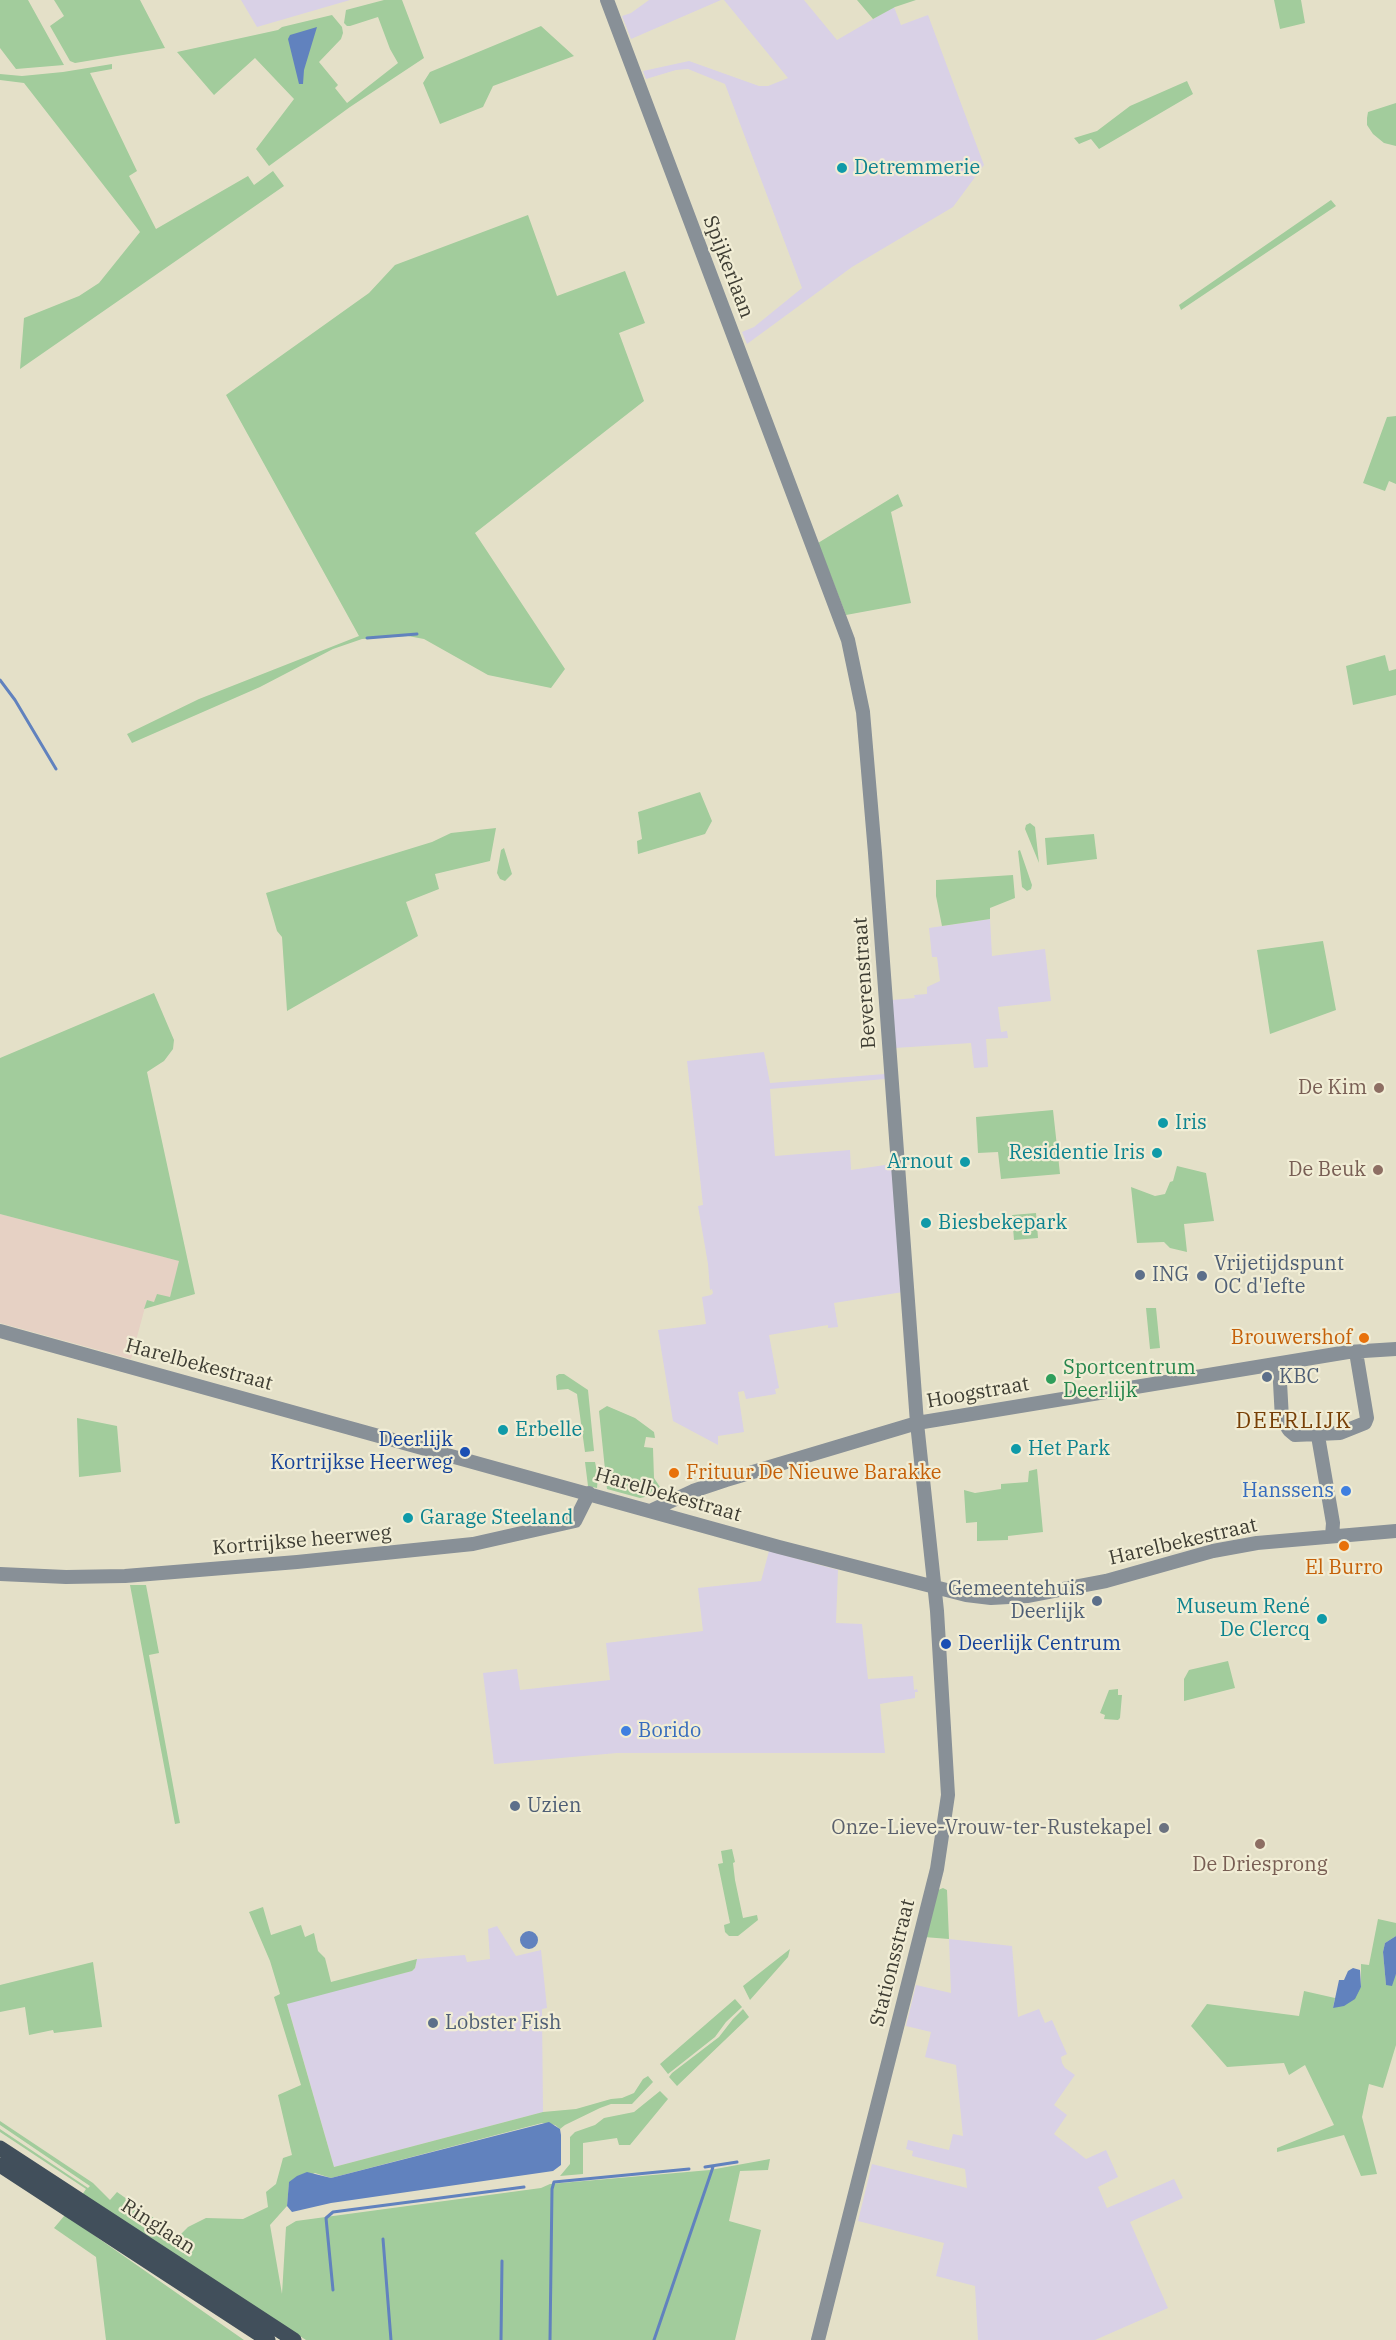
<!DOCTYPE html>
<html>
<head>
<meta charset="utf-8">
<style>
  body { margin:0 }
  canvas { display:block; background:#e4e0c8 }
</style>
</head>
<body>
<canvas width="1396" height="2340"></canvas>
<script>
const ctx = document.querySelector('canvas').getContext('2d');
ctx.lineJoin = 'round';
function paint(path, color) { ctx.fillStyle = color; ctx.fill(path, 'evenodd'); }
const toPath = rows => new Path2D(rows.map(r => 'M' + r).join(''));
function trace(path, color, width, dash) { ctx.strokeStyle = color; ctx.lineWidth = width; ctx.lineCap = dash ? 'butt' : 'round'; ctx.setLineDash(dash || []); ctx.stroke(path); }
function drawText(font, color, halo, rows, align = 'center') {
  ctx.font = font + ' "IBM Plex Serif",serif'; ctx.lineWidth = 4.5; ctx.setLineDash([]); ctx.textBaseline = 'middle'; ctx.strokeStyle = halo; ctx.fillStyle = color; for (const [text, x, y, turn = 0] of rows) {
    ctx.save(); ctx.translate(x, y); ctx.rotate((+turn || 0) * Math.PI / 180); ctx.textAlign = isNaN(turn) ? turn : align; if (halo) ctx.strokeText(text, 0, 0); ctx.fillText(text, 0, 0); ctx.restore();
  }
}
const commercial = toPath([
  [0,1214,180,1261,170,1297,154,1302,147,1300,131,1359,0,1323]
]);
const industrial = toPath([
  [241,0,350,0,257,27],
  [649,0,721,0,631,39,622,16,631,13],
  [724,0,804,0,837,40,894,7,901,25,928,15,984,165,953,207,852,267,747,344,742,332,754,327,802,288,725,84,688,69,676,70,646,79,643,71,689,61,759,86,768,86,788,78],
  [990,919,992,956,1045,949,1051,1001,998,1007,1001,1032,1007,1031,1008,1038,986,1039,988,1067,974,1068,971,1043,895,1048,892,1000,915,998,914,995,927,994,927,987,940,981,937,957,932,957,929,928],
  [764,1052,770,1083,885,1074,885,1079,770,1089,775,1156,850,1150,851,1170,892,1164,903,1292,834,1303,838,1327,828,1328,828,1325,769,1335,779,1388,775,1389,776,1394,746,1399,744,1391,738,1392,744,1432,718,1436,718,1445,673,1421,658,1330,706,1324,702,1297,711,1295,713,1293,712,1289,710,1290,708,1264,698,1206,703,1205,687,1061],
  [769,1551,838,1570,836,1623,862,1624,868,1679,913,1676,914,1690,917,1689,918,1692,915,1692,915,1698,880,1704,885,1753,617,1753,494,1764,483,1673,517,1669,520,1690,610,1680,606,1643,703,1631,698,1588,761,1581],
  [497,1926,516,1956,541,1950,547,2008,542,2009,543,2112,334,2167,287,2003,412,1971,415,1968,417,1959,465,1955,467,1962,490,1959,488,1929],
  [949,1939,1012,1946,1018,2017,1039,2009,1045,2023,1052,2020,1067,2054,1061,2057,1062,2063,1065,2068,1075,2075,1054,2105,1067,2115,1054,2134,1086,2159,1106,2150,1118,2177,1098,2187,1107,2208,1174,2179,1183,2198,1130,2222,1168,2308,1095,2340,978,2340,975,2286,936,2276,944,2243,858,2221,872,2164,967,2188,965,2169,912,2156,913,2151,906,2149,908,2140,949,2150,953,2134,963,2136,956,2065,925,2057,931,2032,906,2026,916,1985,951,1993]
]);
const green = toPath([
  [0,0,28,0,64,65,16,69,0,48],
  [54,0,140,0,165,48,75,63,70,61,50,26,64,16],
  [384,0,402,0,424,58,350,107,269,166,256,149,294,99,255,58,214,95,177,52,278,30,282,27,332,15,342,27,343,33,341,39,319,62,338,85,335,88,347,103,398,63,390,49,378,17,350,26,347,26,344,23,346,10],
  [857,0,916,0,895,7,873,19],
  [1274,0,1301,0,1305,23,1280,29],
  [541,26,574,56,493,86,483,107,440,124,423,83,430,72],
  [112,64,112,69,90,73,137,171,129,176,156,229,248,176,254,185,273,171,284,186,20,369,24,318,79,296,99,283,140,232,24,83,0,80,0,74,22,76,63,72],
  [1187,81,1193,94,1099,149,1091,139,1079,144,1074,138,1097,131,1130,106],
  [1396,103,1396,146,1384,143,1373,134,1367,125,1367,118,1368,112],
  [1331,200,1336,206,1181,310,1179,305],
  [528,215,557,296,625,271,645,323,619,333,644,401,475,533,565,669,551,688,488,675,424,639,408,636,362,639,333,649,260,687,132,743,127,734,199,699,359,636,226,395,369,293,395,265],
  [1396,416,1396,484,1389,481,1385,491,1363,483,1387,417],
  [898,494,903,506,891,512,911,603,846,615,818,543],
  [1385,655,1389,671,1396,669,1396,695,1353,705,1346,666],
  [700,792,712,821,705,834,638,854,637,841,642,839,638,812],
  [1030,823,1035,827,1039,863,1025,829,1026,825],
  [496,828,490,861,435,874,439,889,406,902,418,936,287,1011,282,937,277,931,266,893,432,842,451,833],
  [1094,834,1097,859,1047,865,1045,838],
  [504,848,512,874,505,881,500,879,497,873,501,850],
  [1020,850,1032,885,1031,889,1027,891,1022,887,1018,851],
  [1013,875,1015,898,990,908,990,919,942,926,936,896,936,880],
  [1323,941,1336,1010,1270,1034,1257,950],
  [154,993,174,1040,173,1049,164,1061,147,1072,195,1294,144,1309,147,1300,154,1302,157,1294,170,1297,179,1261,0,1214,0,1058],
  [1053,1110,1060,1174,1001,1179,998,1152,978,1153,976,1117],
  [1177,1166,1206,1173,1214,1221,1184,1224,1187,1252,1170,1248,1164,1242,1137,1243,1131,1187,1155,1196,1165,1194,1170,1182,1173,1181],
  [1036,1213,1038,1238,1014,1240,1012,1215],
  [1146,1308,1156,1308,1160,1348,1150,1349],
  [559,1374,564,1374,588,1390,594,1451,585,1452,577,1394,568,1389,557,1390,556,1376],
  [607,1406,635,1418,654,1432,655,1438,646,1437,644,1447,653,1448,654,1478,664,1493,640,1498,607,1489,599,1411],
  [77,1418,117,1426,121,1472,79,1477],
  [585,1462,595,1462,598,1477,597,1488,588,1486],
  [1037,1469,1043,1532,1008,1536,1008,1540,977,1541,977,1522,966,1523,964,1490,975,1493,1001,1489,1001,1484,1028,1482,1029,1471],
  [130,1585,146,1585,159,1653,149,1655,180,1823,175,1824],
  [1228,1661,1235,1688,1184,1701,1184,1679,1189,1670],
  [1118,1689,1118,1695,1122,1695,1120,1718,1118,1720,1104,1719,1105,1715,1100,1713,1109,1690],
  [732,1849,735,1862,733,1863,735,1880,743,1918,757,1915,758,1920,738,1936,729,1936,725,1932,724,1925,730,1923,718,1864,723,1863,721,1851],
  [943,1888,947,1890,949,1939,924,1937,938,1890],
  [263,1907,271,1935,301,1925,305,1937,314,1933,318,1951,325,1958,331,1982,417,1959,415,1968,412,1971,287,2004,334,2167,543,2112,576,2109,611,2099,622,2098,634,2093,643,2079,648,2076,653,2082,632,2104,611,2104,600,2108,565,2125,560,2129,555,2125,542,2123,331,2178,315,2173,289,2183,287,2206,270,2225,282,2294,286,2227,296,2221,541,2188,550,2184,710,2170,770,2159,768,2170,740,2171,729,2221,761,2230,735,2340,306,2340,82,2195,86,2189,0,2132,0,2129,88,2188,90,2186,0,2125,0,2121,93,2183,110,2200,117,2192,179,2236,188,2227,206,2218,243,2219,268,2207,266,2192,276,2184,283,2158,292,2155,278,2095,301,2085,274,1997,280,1994,270,1961,249,1912],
  [1378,1919,1396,1923,1396,1936,1385,1943,1383,1952,1386,1985,1396,1974,1396,2045,1383,2088,1369,2084,1362,2117,1377,2174,1361,2176,1344,2135,1277,2152,1277,2148,1334,2125,1305,2065,1289,2075,1284,2063,1227,2067,1191,2026,1207,2004,1299,2016,1304,1991,1335,1998,1333,2008,1361,1987,1361,1964,1369,1965],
  [790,1949,788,1957,750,2000,743,1986],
  [93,1962,102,2027,54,2033,53,2030,29,2035,25,2007,0,2012,0,1985],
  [735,1999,742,2007,726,2022,715,2037,668,2074,660,2064],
  [743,2009,749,2017,677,2086,669,2077,672,2073,719,2037,733,2019],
  [660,2091,668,2099,630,2145,619,2145,617,2138,583,2143,583,2174,560,2176,570,2164,570,2137,575,2132,595,2125,604,2118,634,2112],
  [65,2215,244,2340,106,2340,96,2257,54,2228]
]);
const water = toPath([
  [317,27,304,70,303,84,299,84,288,39,290,35],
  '520 1940a9 9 0 1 1 18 0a9 9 0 1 1-18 0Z',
  [1396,1936,1396,1974,1392,1986,1386,1985,1383,1952,1385,1943],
  [1353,1968,1360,1970,1361,1987,1355,1999,1344,2006,1333,2008,1339,1980,1344,1980,1348,1971],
  [549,2122,560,2129,561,2135,561,2165,553,2171,331,2203,292,2212,287,2206,289,2182,297,2176,307,2172,331,2178]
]);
const stream = toPath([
  [367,638,417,634],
  [0,680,15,700,56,769],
  [705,2167,737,2162],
  [383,2239,391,2340],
  [333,2290,326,2218,333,2212,524,2187],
  [501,2340,502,2261],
  [550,2340,552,2189,554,2182,689,2169],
  [654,2340,713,2167]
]);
const minor = toPath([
  [607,0,848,640,863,712,875,853,917,1423,937,1611,948,1795,937,1869,818,2340],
  [0,1331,779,1547,966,1595,991,1598,1027,1596,1106,1581,1213,1551,1257,1543,1396,1531],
  [1279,1364,1282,1419,1289,1430,1295,1435,1340,1433,1365,1423,1367,1418,1356,1352],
  [1318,1436,1333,1523,1332,1536],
  [650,1511,693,1491,726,1480,917,1423,1348,1352,1396,1349],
  [0,1574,66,1577,125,1576,297,1562,473,1544,575,1521,589,1493]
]);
const major = toPath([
  [0,2148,294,2340],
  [0,2165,268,2340]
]);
const markers = [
  [842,168,6,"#0f9aa8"],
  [1379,1088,6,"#8d6e63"],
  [1163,1123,6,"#0f9aa8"],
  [1157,1153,6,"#0f9aa8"],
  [965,1162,6,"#0f9aa8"],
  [1378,1170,6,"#8d6e63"],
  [926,1223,6,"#0f9aa8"],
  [1140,1275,6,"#5c6f8a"],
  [1202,1276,6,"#5c6f8a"],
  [1364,1338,6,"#e8710a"],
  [1267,1377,6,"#5c6f8a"],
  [1051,1379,6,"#2e9e5b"],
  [503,1430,6,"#0f9aa8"],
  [1016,1449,6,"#0f9aa8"],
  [465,1452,6,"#1a4fb4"],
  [674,1473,6,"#e8710a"],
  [1346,1491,6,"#3f7fe0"],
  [408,1518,6,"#0f9aa8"],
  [1344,1546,6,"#e8710a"],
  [1097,1601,6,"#5c6f8a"],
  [1322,1619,6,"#0f9aa8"],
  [946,1644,6,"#1a4fb4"],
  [626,1731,6,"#3f7fe0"],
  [515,1806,6,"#5c6f8a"],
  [1164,1828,6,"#6b7280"],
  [1260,1844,6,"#8d6e63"],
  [433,2023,6,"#5c6f8a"]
];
const cultureNames = [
  ["Detremmerie",854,168],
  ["Iris",1175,1123],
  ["Residentie Iris",1145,1153,"right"],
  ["Arnout",953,1162,"right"],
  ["Biesbekepark",938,1223],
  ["Erbelle",515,1430],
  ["Het Park",1028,1449],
  ["Garage Steeland",420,1518],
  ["Museum René",1310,1607,"right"],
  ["De Clercq",1310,1630,"right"]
];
const streetNames = [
  ["Spijkerlaan",728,267,69],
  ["Beverenstraat",865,983,-94],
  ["Harelbekestraat",199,1365,15],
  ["Hoogstraat",978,1393,-10],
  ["Harelbekestraat",668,1495,16],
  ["Kortrijkse heerweg",302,1541,-5],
  ["Harelbekestraat",1183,1542,-13],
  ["Stationsstraat",893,1963,-76],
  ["Ringlaan",158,2227,33]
];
const educationNames = [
  ["De Kim",1367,1088],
  ["De Beuk",1366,1170],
  ["De Driesprong",1260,1865,"center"]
];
const serviceNames = [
  ["Vrijetijdspunt",1214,1264],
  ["OC d'Iefte",1214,1287],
  ["ING",1152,1275],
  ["KBC",1279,1377],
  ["Gemeentehuis",1085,1589,"right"],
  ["Deerlijk",1085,1612,"right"],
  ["Uzien",527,1806],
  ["Lobster Fish",445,2023]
];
const foodNames = [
  ["Brouwershof",1352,1338],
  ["Frituur De Nieuwe Barakke",686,1473,"left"],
  ["El Burro",1344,1568,"center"]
];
const leisureNames = [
  ["Sportcentrum",1063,1368],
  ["Deerlijk",1063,1391]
];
const transitNames = [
  ["Deerlijk",453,1440],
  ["Kortrijkse Heerweg",453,1463],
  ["Deerlijk Centrum",958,1644,"left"]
];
const shopNames = [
  ["Hanssens",1334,1491],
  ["Borido",638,1731,"left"]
];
const worshipNames = [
  ["Onze-Lieve-Vrouw-ter-Rustekapel",1152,1828]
];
const quarterNames = [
  ["DEERLIJK",1294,1422]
];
paint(commercial, '#e6d1c4');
paint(industrial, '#d9d1e6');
paint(green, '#a2cc9c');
paint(water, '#6182be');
trace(stream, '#6182be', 3);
trace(minor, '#889097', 14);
trace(major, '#414f5b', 15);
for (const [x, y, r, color] of markers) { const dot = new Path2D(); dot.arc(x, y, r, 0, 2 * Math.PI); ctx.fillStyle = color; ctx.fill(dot); trace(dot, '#f1edd5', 2); }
drawText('20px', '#0d838f', '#f1edd5', cultureNames, 'left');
drawText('20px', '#3e3d33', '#f1edd5', streetNames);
drawText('20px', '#785e54', '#f1edd5', educationNames, 'right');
drawText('20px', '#4e5e75', '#f1edd5', serviceNames, 'left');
drawText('20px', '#c56008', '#f1edd5', foodNames, 'right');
drawText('20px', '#27864d', '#f1edd5', leisureNames, 'left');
drawText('20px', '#164399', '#f1edd5', transitNames, 'right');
drawText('20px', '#366cbe', '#f1edd5', shopNames, 'right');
drawText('20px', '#5b616d', '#f1edd5', worshipNames, 'right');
ctx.letterSpacing = '1.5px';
drawText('22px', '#773f06', '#f1edd5', quarterNames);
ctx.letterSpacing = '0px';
</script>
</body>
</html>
